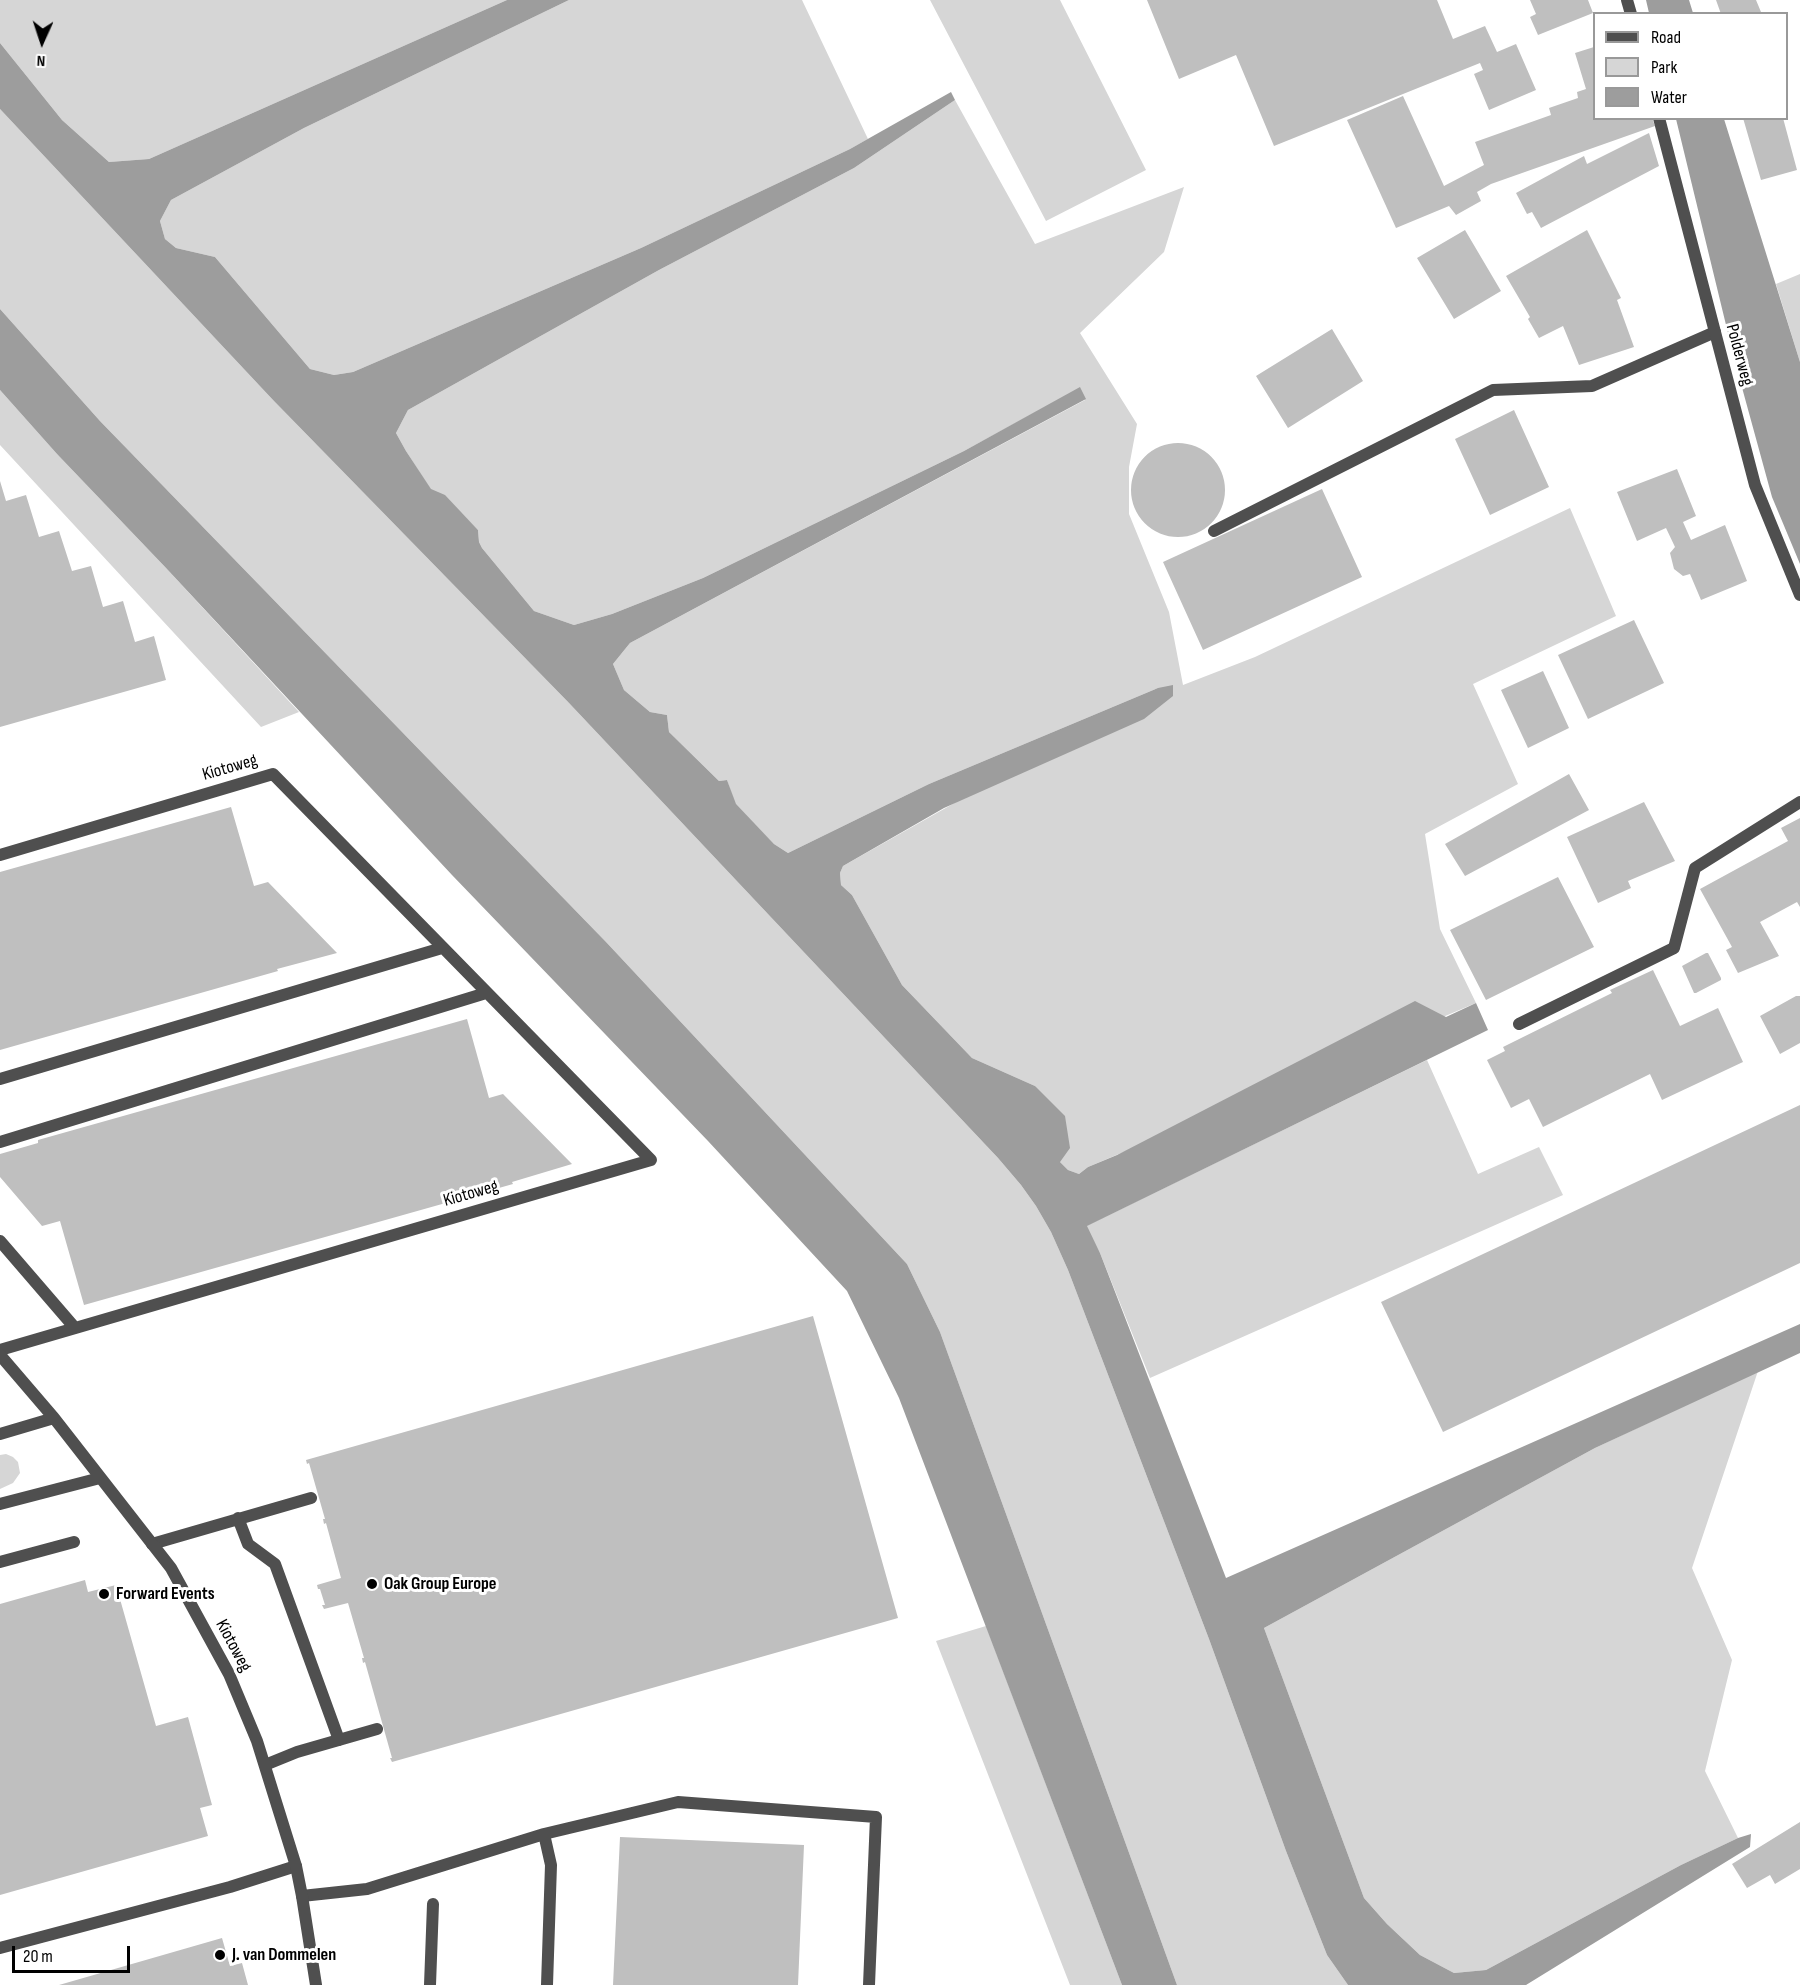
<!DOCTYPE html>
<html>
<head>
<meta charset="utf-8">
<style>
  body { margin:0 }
  #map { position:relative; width:1800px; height:1985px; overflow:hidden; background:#fff; font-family:"Sofia Sans Condensed",sans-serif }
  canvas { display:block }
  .legend { position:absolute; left:1593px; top:12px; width:195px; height:108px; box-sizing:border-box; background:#fff; border:2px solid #999; margin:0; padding:8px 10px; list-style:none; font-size:18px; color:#000 }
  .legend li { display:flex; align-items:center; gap:12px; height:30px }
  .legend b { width:30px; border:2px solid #999 }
  .north { position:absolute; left:12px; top:12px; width:60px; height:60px; -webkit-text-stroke:4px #fff; paint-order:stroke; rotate:183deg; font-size:16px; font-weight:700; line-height:24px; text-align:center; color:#000 }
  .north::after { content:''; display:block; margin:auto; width:21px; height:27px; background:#000; clip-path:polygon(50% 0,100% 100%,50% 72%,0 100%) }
  .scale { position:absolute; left:12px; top:1946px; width:118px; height:27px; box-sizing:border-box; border:3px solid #000; border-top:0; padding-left:8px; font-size:18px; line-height:21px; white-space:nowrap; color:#000; -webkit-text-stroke:4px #fff; paint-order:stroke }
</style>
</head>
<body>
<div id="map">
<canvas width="1800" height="1985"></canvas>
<ul class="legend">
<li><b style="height:8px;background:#4f4f4f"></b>Road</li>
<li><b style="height:16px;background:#d6d6d6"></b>Park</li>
<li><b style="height:16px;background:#9d9d9d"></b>Water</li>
</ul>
<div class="north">N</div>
<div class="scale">20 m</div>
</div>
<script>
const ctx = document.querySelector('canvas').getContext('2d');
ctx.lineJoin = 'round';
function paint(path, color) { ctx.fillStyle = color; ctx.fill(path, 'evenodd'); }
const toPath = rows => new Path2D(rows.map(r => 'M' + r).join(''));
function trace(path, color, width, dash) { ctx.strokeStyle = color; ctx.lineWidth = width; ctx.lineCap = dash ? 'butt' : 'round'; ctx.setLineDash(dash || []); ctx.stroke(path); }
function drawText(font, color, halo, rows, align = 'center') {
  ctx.font = font + ' "Sofia Sans Condensed",sans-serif'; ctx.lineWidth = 6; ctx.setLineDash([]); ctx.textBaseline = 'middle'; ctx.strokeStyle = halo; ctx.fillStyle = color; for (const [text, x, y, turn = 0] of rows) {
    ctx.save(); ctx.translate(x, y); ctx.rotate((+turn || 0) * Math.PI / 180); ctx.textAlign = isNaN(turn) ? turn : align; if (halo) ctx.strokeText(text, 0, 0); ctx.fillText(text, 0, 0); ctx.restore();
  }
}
const green = toPath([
  [0,0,507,0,149,159,109,162,62,120,0,43],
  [569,0,802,0,868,139,850,149,641,248,353,372,334,375,310,369,215,257,176,248,165,239,160,221,171,200,304,128],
  [930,0,1060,0,1146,170,1046,221],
  [955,100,1035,244,1184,187,1164,252,1080,333,1137,424,1129,467,1129,514,1169,612,1183,685,1255,657,1570,508,1616,616,1473,684,1518,784,1425,834,1440,929,1476,1003,1088,1167,1079,1174,1068,1170,1060,1162,1035,1086,972,1058,902,985,852,895,841,885,840,873,843,866,1158,688,929,784,788,853,774,844,735,804,727,780,719,781,669,732,667,715,650,712,624,690,613,664,630,643,1085,400,1080,388,964,451,703,578,612,614,574,625,534,611,482,548,479,542,478,530,445,496,431,490,406,451,396,433,408,410,659,270,854,168],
  [0,109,273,400,569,703,998,1158,1021,1185,1036,1206,1051,1232,1068,1270,1209,1639,1286,1851,1327,1955,1348,1985,1177,1985,940,1332,907,1264,607,943,100,421,0,309],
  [1800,274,1800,362,1776,284],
  [0,390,57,454,166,568,299,712,261,727,0,445],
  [1427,1060,1478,1174,1539,1147,1563,1195,1150,1378,1100,1253,1086,1226],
  [1758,1371,1692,1568,1732,1660,1705,1771,1738,1838,1681,1865,1486,1970,1454,1973,1420,1955,1387,1924,1364,1898,1264,1628,1595,1448],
  [6,1454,13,1457,18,1462,20,1473,13,1483,0,1489,0,1455],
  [986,1626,1122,1985,1070,1985,936,1641]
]);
const water = toPath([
  [507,0,569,0,304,128,171,200,160,221,165,239,176,248,215,257,310,369,334,375,353,372,641,248,850,149,951,92,955,100,854,168,659,270,408,410,396,433,406,451,431,489,445,495,478,530,479,542,482,548,534,611,574,625,612,614,703,578,964,451,1080,387,1086,399,630,643,613,664,624,690,650,712,667,715,669,732,719,781,727,780,736,804,774,844,788,853,929,784,1158,688,1173,685,1173,696,1144,719,944,808,843,866,840,873,841,885,852,895,902,985,972,1058,1035,1086,1065,1116,1070,1148,1060,1162,1068,1170,1079,1174,1088,1167,1117,1155,1415,1001,1446,1017,1476,1003,1488,1030,1087,1226,1100,1253,1226,1578,1800,1324,1800,1353,1595,1448,1264,1628,1364,1898,1387,1924,1420,1955,1454,1973,1486,1970,1681,1865,1738,1838,1751,1834,1750,1847,1526,1985,1348,1985,1327,1955,1286,1851,1209,1639,1068,1270,1051,1232,1036,1206,1021,1185,998,1158,569,703,273,400,0,109,0,43,62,120,109,162,149,159],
  [1646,0,1689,0,1693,13,1649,13],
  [1676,119,1724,119,1800,362,1800,564,1772,497,1735,362],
  [0,309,100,421,607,943,907,1264,940,1332,1177,1985,1122,1985,899,1398,847,1291,708,1141,452,875,166,568,57,454,0,390]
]);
const building = toPath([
  [1147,0,1437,0,1453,39,1485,26,1497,52,1516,44,1536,90,1489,110,1474,74,1483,70,1480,63,1274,146,1236,55,1179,79],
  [1530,0,1588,0,1593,13,1538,35,1530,17,1536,14],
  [1716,0,1756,0,1761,12,1721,14],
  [1594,47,1594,118,1652,118,1655,126,1491,184,1477,192,1481,201,1456,215,1449,206,1396,228,1347,120,1403,96,1444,186,1484,165,1475,142,1551,115,1549,108,1578,98,1577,92,1586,89,1575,53],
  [1743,118,1783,118,1797,170,1761,180],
  [1649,133,1659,166,1541,228,1532,212,1527,214,1516,193,1584,156,1587,164],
  [1465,230,1501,291,1454,319,1417,258],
  [1587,230,1621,298,1617,300,1634,347,1579,365,1563,326,1539,338,1528,319,1530,317,1506,276],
  [1332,329,1363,381,1288,428,1256,376],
  [1514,410,1549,487,1490,515,1455,439],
  '1131 490a47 47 0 1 1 94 0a47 47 0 1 1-94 0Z',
  [1677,469,1696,516,1683,522,1691,540,1725,525,1747,581,1701,600,1690,574,1683,576,1674,569,1670,553,1675,547,1666,528,1637,541,1617,492],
  [0,481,6,501,26,495,39,537,59,531,72,571,91,566,103,607,123,601,135,642,154,636,166,680,0,727],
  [1322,489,1362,577,1203,650,1163,562],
  [1634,620,1664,683,1588,719,1558,655],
  [1543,671,1569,728,1528,748,1501,690],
  [1569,774,1589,810,1465,876,1445,844],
  [1644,802,1675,861,1628,881,1631,888,1598,903,1567,837],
  [231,807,254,886,268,882,337,953,277,969,278,971,0,1050,0,872],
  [1800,818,1800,907,1797,902,1760,922,1779,956,1738,973,1726,950,1732,947,1700,889,1788,841,1781,828],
  [1558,877,1594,947,1486,1000,1450,930],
  [1706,953,1708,953,1721,978,1721,980,1696,993,1694,993,1682,966],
  [1653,970,1680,1026,1718,1008,1743,1062,1662,1100,1650,1074,1543,1127,1529,1099,1511,1108,1487,1060,1505,1051,1503,1047,1612,993,1610,990],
  [1796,996,1800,996,1800,1043,1780,1054,1760,1016],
  [467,1019,489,1098,503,1094,572,1164,512,1182,513,1184,84,1305,60,1221,42,1226,0,1177,0,1154,38,1143,38,1140],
  [1800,1105,1800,1263,1443,1432,1381,1302],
  [813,1316,898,1618,392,1762,390,1758,392,1758,365,1662,363,1663,362,1658,364,1658,348,1603,324,1609,322,1605,325,1605,320,1589,318,1589,317,1585,341,1578,326,1523,324,1524,323,1519,325,1519,309,1463,307,1464,306,1460],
  [85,1580,88,1592,116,1585,156,1726,188,1717,212,1805,200,1808,208,1836,0,1895,0,1604],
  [1800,1822,1800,1869,1775,1884,1770,1875,1747,1888,1732,1864],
  [620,1837,804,1845,798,1985,613,1985],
  [222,1938,230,1966,242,1963,248,1985,59,1985]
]);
const service = toPath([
  [1214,531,1493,390,1592,386,1715,332],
  [0,855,273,774,651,1160,0,1350],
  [1519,1024,1674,948,1695,868,1800,802],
  [0,1079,442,948],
  [0,1142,486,993],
  [0,1241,75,1328],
  [238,1518,248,1544,275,1564,339,1740],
  [152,1544,311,1498],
  [0,1562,74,1542],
  [265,1765,297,1752,377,1729],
  [544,1834,551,1865,547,1985],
  [302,1896,367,1889,544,1834,678,1802,876,1817,869,1985],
  [0,1948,230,1887,296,1866],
  [430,1985,433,1904]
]);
const minor = toPath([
  [1627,0,1631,14],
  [1659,118,1755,485,1800,595],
  [0,1355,54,1418,171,1568,229,1674,257,1741,296,1866,302,1896,316,1985],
  [0,1434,54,1418],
  [0,1504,100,1478]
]);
const markers = [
  [372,1584,6,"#000"],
  [104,1594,6,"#000"],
  [220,1955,6,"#000"]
];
const streetNames = [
  ["Polderweg",1739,355,75],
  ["Kiotoweg",230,768,-16],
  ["Kiotoweg",471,1194,-16],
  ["Kiotoweg",233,1646,62]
];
const poiNames = [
  ["Oak Group Europe",384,1584],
  ["Forward Events",116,1594],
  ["J. van Dommelen",232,1955]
];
paint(green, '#d6d6d6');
paint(water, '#9d9d9d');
paint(building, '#bfbfbf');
trace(service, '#4f4f4f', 12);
trace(minor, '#4f4f4f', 12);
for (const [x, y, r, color] of markers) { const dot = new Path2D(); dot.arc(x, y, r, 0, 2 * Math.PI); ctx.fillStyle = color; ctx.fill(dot); trace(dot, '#fff', 2); }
drawText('18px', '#000', '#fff', streetNames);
drawText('bold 18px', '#000', '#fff', poiNames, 'left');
</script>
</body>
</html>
